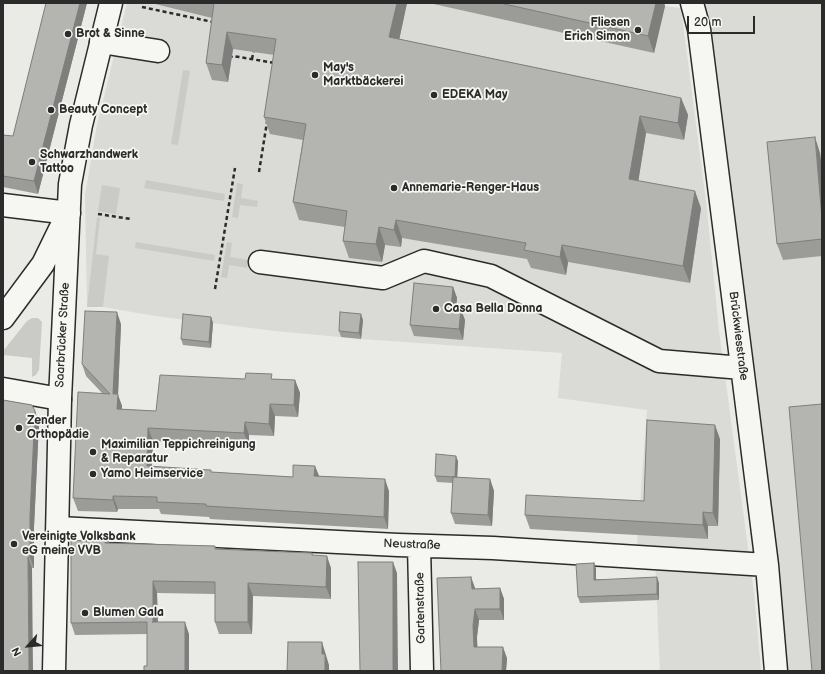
<!DOCTYPE html>
<html>
<head>
<meta charset="utf-8">
<style>
  body { margin:0 }
  #map { position:relative; width:825px; height:674px; overflow:hidden; background:#eaeae6; font-family:"Balsamiq Sans",sans-serif }
  canvas { display:block }
  .frame { position:absolute; inset:0; border:4px solid #2b2b2b; pointer-events:none }
  .north { position:absolute; left:8px; top:626px; width:40px; height:40px; -webkit-text-stroke:3px #f6f6f2; paint-order:stroke; rotate:243deg; font-size:11px; font-weight:700; line-height:16px; text-align:center; color:#2b2b2b }
  .north::after { content:''; display:block; margin:auto; width:14px; height:18px; background:#2b2b2b; clip-path:polygon(50% 0,100% 100%,50% 72%,0 100%) }
  .scale { position:absolute; left:687px; top:16px; width:68px; height:18px; box-sizing:border-box; border:2px solid #2b2b2b; border-top:0; padding-left:5px; font-size:12px; line-height:14px; white-space:nowrap; color:#2b2b2b; -webkit-text-stroke:3px #f6f6f2; paint-order:stroke }
</style>
</head>
<body>
<div id="map">
<canvas width="825" height="674"></canvas>
<div class="frame"></div>
<div class="north">N</div>
<div class="scale">20 m</div>
</div>
<script>
const ctx = document.querySelector('canvas').getContext('2d');
ctx.lineJoin = 'round';
function paint(path, color) { ctx.fillStyle = color; ctx.fill(path, 'evenodd'); }
const toPath = rows => new Path2D(rows.map(r => 'M' + r).join(''));
function trace(path, color, width, dash) { ctx.strokeStyle = color; ctx.lineWidth = width; ctx.lineCap = dash ? 'butt' : 'round'; ctx.setLineDash(dash || []); ctx.stroke(path); }
function drawText(font, color, halo, rows, align = 'center') {
  ctx.font = font + ' "Balsamiq Sans",sans-serif'; ctx.lineWidth = 3.5; ctx.setLineDash([]); ctx.textBaseline = 'middle'; ctx.strokeStyle = halo; ctx.fillStyle = color; for (const [text, x, y, turn = 0] of rows) {
    ctx.save(); ctx.translate(x, y); ctx.rotate((+turn || 0) * Math.PI / 180); ctx.textAlign = isNaN(turn) ? turn : align; if (halo) ctx.strokeText(text, 0, 0); ctx.fillText(text, 0, 0); ctx.restore();
  }
}
const built = toPath([
  [127,3,150,3,190,12,192,3,640,3,681,8,707,210,719,331,754,593,761,671,660,671,655,562,636,557,647,410,558,398,562,353,361,339,275,331,155,316,103,307,87,307,85,195,97,125],
  [692,3,822,3,822,671,776,671]
]);
const green = toPath([
  [183,70,190,71,178,145,171,144],
  [146,180,225,194,224,201,144,188],
  [237,183,243,184,241,198,258,201,257,207,240,205,238,218,232,217],
  [102,185,120,188,116,214,98,211],
  [97,217,100,218,96,254,109,256,103,307,87,307],
  [136,242,215,255,214,261,135,248],
  [227,242,232,243,230,257,249,260,247,268,229,265,227,278,221,277],
  [32,318,38,318,42,322,39,370,36,375,32,377,32,358,3,355,3,351,27,321]
]);
const path = toPath([
  [142,7,213,22],
  [229,58,233,56,275,63],
  [252,59,254,49],
  [259,172,267,122],
  [98,214,131,219],
  [215,289,235,168]
]);
const minor = toPath([
  [692,3,699,29,744,382,767,565,776,671],
  [101,42,158,51],
  [3,205,69,213],
  [260,262,383,278,424,261,491,276,659,361,742,368],
  [3,389,60,399],
  [58,528,398,545,493,548,767,565],
  [419,546,422,671]
]);
const major = toPath([
  [3,318,43,264,65,219],
  [54,671,60,399,70,184,81,125,111,3]
]);
const wall = toPath([
  [46,3,87,3,38,194,3,187,3,135,13,136],
  [151,3,407,3,399,39,681,98,688,115,684,140,646,133,638,181,701,208,690,283,568,262,566,275,531,268,527,259,402,238,401,247,385,245,382,262,349,258,343,241,345,227,299,220,293,202,303,140,270,134,264,117,274,55,233,49,228,82,212,80,206,63,212,18],
  [429,3,664,3,665,6,654,53],
  [820,153,822,170,822,256,783,260,777,244],
  [453,287,457,298,456,308,465,320,463,340,414,336,410,325],
  [211,317,213,323,211,348,183,345,181,339],
  [363,320,361,339,341,337,339,331],
  [121,324,118,395,122,406,122,409,156,411,245,379,273,379,295,380,300,393,298,417,275,416,274,436,249,435,249,446,153,441,152,466,212,472,293,477,319,476,389,491,388,529,210,519,209,517,161,514,159,509,118,509,117,512,78,511,73,498,102,393,86,376,82,364],
  [35,411,39,423,34,527,34,568,32,568,3,671],
  [720,439,718,526,708,526,708,539,530,529,525,515,644,501],
  [458,461,457,477,490,479,494,491,492,526,455,524,451,513,453,483,437,482,435,476],
  [109,543,215,546,216,549,312,553,313,555,331,568,331,599,253,596,252,634,219,634,215,622,215,594,157,593,158,622,189,634,147,666,147,634,75,635,71,623],
  [594,563,596,569,596,579,659,583,659,600,580,603,578,597],
  [471,577,475,589,500,588,504,599,504,620,479,620,477,637,477,647,507,658,506,671,441,671]
]);
const shadedWall = toPath([
  [80,3,87,3,38,194,34,181],
  [397,3,407,3,396,55,389,37],
  [656,3,664,3,665,6,654,53,648,36],
  [227,32,233,49,228,82,222,65],
  [681,98,688,115,684,140,678,123],
  [640,116,646,133,636,196,629,179],
  [815,137,820,153,822,170,822,218],
  [695,191,701,208,690,283,683,266],
  [396,220,402,238,401,247,394,230],
  [379,227,385,245,382,262,376,244],
  [562,245,568,262,566,275,560,257],
  [453,287,457,298,455,319,451,308],
  [461,309,465,320,463,340,459,329],
  [117,312,121,324,118,395,122,406,121,421,117,409,113,394],
  [361,314,363,320,361,339,359,333],
  [211,317,213,323,211,348,209,342],
  [295,380,300,393,298,417,294,405],
  [270,404,275,416,274,436,269,424],
  [35,411,39,423,34,527,34,568,30,557,30,516],
  [245,422,249,435,249,446,244,433],
  [715,425,720,439,718,526,713,513],
  [148,428,153,441,151,478,147,466],
  [456,456,458,461,457,483,455,478],
  [315,466,320,478,314,476],
  [385,479,389,491,388,529,384,517],
  [490,479,494,491,492,526,488,515],
  [113,496,118,509,117,512,113,500],
  [703,512,708,526,708,539,703,525],
  [106,533,110,545,105,543],
  [327,556,331,568,331,599,326,587],
  [28,557,32,568,33,671,29,671],
  [393,562,397,573,398,671,393,671],
  [594,563,596,569,596,585,594,580],
  [471,577,475,588,476,599,472,589],
  [657,577,659,583,659,600,657,594],
  [153,581,157,593,158,634,153,622],
  [248,583,253,596,252,634,248,622],
  [500,588,504,599,504,620,500,609],
  [475,609,479,620,477,637,478,658,474,647,473,626],
  [185,622,189,634,189,671,185,671],
  [322,642,329,665,329,671,325,671,322,654],
  [503,647,507,658,506,671,502,671]
]);
const building = toPath([
  [46,3,80,3,34,181,3,176,3,135,13,136,46,3],
  [214,3,397,3,389,37,681,98,678,123,640,116,629,179,695,191,683,266,562,245,560,257,524,250,526,243,396,220,394,230,379,227,376,244,343,241,347,211,293,202,306,124,264,117,276,39,227,32,222,65,206,63,214,3],
  [500,3,656,3,648,36,500,3],
  [815,137,822,218,822,239,777,244,767,142,815,137],
  [414,283,453,287,451,308,461,309,459,329,410,325,414,283],
  [85,311,117,312,113,394,118,394,117,409,156,411,160,375,245,379,246,373,272,374,271,379,295,380,294,405,270,404,269,424,245,422,244,433,148,428,147,466,211,470,211,472,293,477,293,465,315,466,314,476,385,479,384,517,206,506,206,504,157,502,157,497,113,496,113,500,73,498,78,392,110,394,82,364,85,311],
  [340,312,361,314,359,333,339,331,340,312],
  [183,314,211,317,209,342,181,339,183,314],
  [3,400,32,405,35,411,30,516,30,557,28,557,29,671,3,671,3,400],
  [822,404,822,671,812,671,789,407,822,404],
  [647,420,715,425,713,513,703,512,703,525,525,515,526,495,644,501,647,420],
  [436,454,456,456,455,477,435,476,436,454],
  [453,477,490,479,488,515,451,513,453,477],
  [87,533,106,533,105,543,215,546,215,549,312,553,312,555,327,556,326,587,248,583,248,622,215,622,215,582,153,581,153,622,152,622,185,622,185,671,144,671,144,666,147,666,147,622,71,623,71,540,87,541,87,533],
  [358,562,393,562,393,671,360,671,358,562],
  [594,563,594,580,657,577,657,594,578,597,576,564,594,563],
  [471,577,472,589,500,588,500,609,475,609,473,626,474,647,503,647,502,671,441,671,437,578,471,577],
  [288,642,322,642,322,654,325,654,325,671,287,671,288,642]
]);
const markers = [
  [638,30,4,"#2b2b2b"],
  [68,34,4,"#2b2b2b"],
  [315,75,4,"#2b2b2b"],
  [434,95,4,"#2b2b2b"],
  [51,110,4,"#2b2b2b"],
  [32,162,4,"#2b2b2b"],
  [394,188,4,"#2b2b2b"],
  [436,309,4,"#2b2b2b"],
  [19,428,4,"#2b2b2b"],
  [93,452,4,"#2b2b2b"],
  [93,474,4,"#2b2b2b"],
  [14,544,4,"#2b2b2b"],
  [85,613,4,"#2b2b2b"]
];
const poiNames = [
  ["Fliesen",630,23,"right"],
  ["Erich Simon",630,37,"right"],
  ["Brot & Sinne",76,34],
  ["May's",323,68],
  ["Marktbäckerei",323,82],
  ["EDEKA May",442,95],
  ["Beauty Concept",59,110],
  ["Schwarzhandwerk",40,155],
  ["Tattoo",40,169],
  ["Annemarie-Renger-Haus",402,188],
  ["Casa Bella Donna",444,309],
  ["Zender",27,421],
  ["Orthopädie",27,435],
  ["Maximilian Teppichreinigung",101,445],
  ["& Reparatur",101,459],
  ["Yamo Heimservice",101,474],
  ["Vereinigte Volksbank",22,537],
  ["eG meine VVB",22,551],
  ["Blumen Gala",93,613]
];
const streetNames = [
  ["Saarbrücker Straße",63,335,-87],
  ["Brückwiesstraße",738,336,83],
  ["Neustraße",412,545,2],
  ["Gartenstraße",421,608,-91]
];
paint(built, '#dadad6');
paint(green, '#cacac7');
trace(minor, '#2b2b2b', 25);
trace(major, '#2b2b2b', 25);
trace(path, '#2b2b2b', 2.5, [4, 3]);
trace(minor, '#f6f6f2', 22);
trace(major, '#f6f6f2', 22);
paint(wall, '#9b9b98');
paint(shadedWall, '#7e7e7c');
paint(building, '#b4b4b1');
trace(building, '#7e7e7c', 1);
for (const [x, y, r, color] of markers) { const dot = new Path2D(); dot.arc(x, y, r, 0, 2 * Math.PI); ctx.fillStyle = color; ctx.fill(dot); trace(dot, '#f6f6f2', 1.5); }
drawText('bold 12px', '#2b2b2b', '#f6f6f2', poiNames, 'left');
drawText('12px', '#2b2b2b', '#f6f6f2', streetNames);
</script>
</body>
</html>
